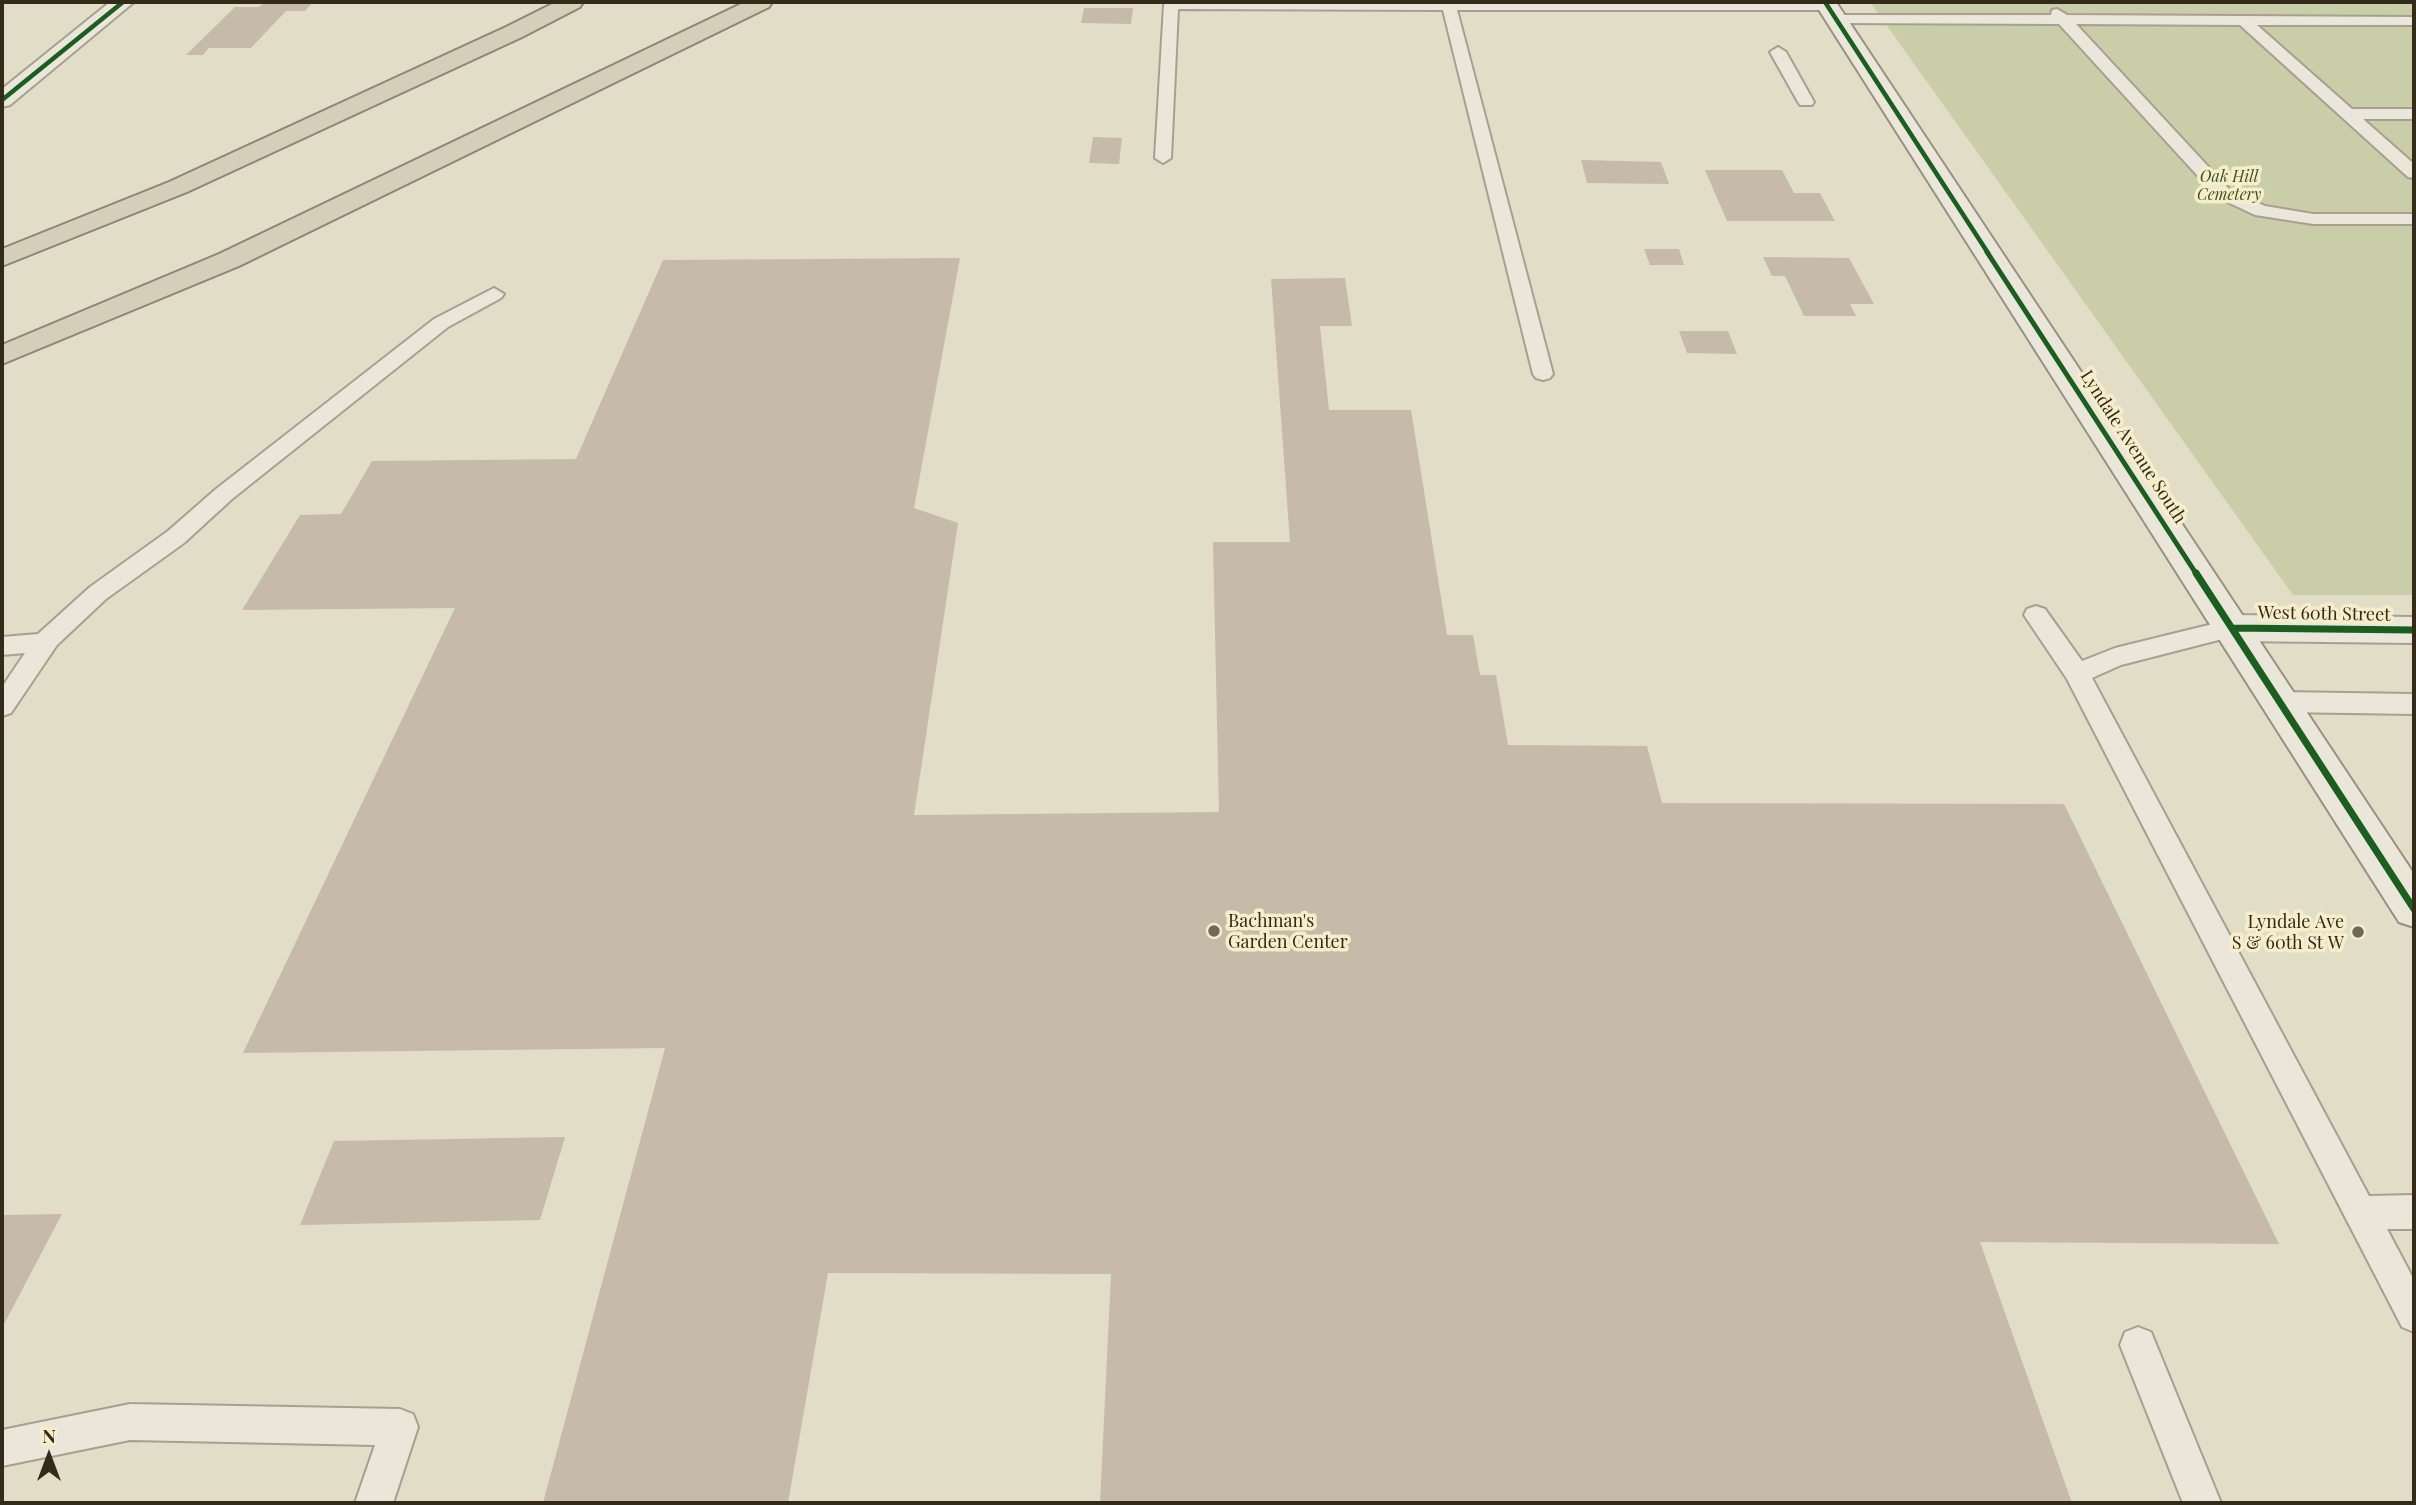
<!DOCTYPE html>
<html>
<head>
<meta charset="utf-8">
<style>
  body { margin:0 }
  #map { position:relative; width:2416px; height:1505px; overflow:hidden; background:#e2ddc7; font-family:"Playfair Display",serif }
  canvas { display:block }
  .frame { position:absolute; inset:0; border:4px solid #342a1a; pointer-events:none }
  .north { position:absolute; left:14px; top:1421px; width:70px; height:70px; -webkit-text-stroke:5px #f6eecb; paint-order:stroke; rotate:0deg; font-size:19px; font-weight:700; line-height:28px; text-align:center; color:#342a1a }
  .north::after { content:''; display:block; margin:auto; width:24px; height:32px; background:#342a1a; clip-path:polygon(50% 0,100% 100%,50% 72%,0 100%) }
</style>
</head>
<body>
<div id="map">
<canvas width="2416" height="1505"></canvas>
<div class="frame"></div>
<div class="north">N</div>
</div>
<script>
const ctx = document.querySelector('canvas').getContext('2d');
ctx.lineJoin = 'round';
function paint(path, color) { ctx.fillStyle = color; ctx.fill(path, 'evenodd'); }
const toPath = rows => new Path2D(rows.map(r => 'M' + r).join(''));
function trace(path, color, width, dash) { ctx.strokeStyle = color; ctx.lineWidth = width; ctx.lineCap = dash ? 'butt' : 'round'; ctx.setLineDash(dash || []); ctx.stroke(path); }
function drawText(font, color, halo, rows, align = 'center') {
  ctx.font = font + ' "Playfair Display",serif'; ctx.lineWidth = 7; ctx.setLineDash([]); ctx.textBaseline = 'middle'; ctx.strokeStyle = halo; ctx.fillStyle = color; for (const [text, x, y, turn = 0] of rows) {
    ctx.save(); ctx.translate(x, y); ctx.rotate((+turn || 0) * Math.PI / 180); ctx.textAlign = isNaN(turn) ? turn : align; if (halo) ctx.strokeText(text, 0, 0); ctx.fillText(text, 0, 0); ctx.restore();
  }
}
const cemetery = toPath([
  [1870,2,2414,2,2414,595,2293,595]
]);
const building = toPath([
  [264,2,313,2,305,11,286,11,251,48,209,48,203,55,186,55,235,7,259,7],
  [1084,8,1133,8,1131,24,1081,23],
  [1093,137,1122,138,1119,164,1089,163],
  [1581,160,1661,162,1669,184,1587,183],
  [1705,170,1782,170,1794,193,1820,193,1835,221,1727,221],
  [1644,249,1679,249,1684,265,1650,265],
  [1763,257,1849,258,1874,304,1850,304,1856,316,1804,316,1785,276,1772,276],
  [960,258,914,508,958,523,914,815,1219,812,1213,542,1290,542,1271,279,1345,278,1352,326,1320,326,1329,410,1411,410,1447,635,1473,635,1480,675,1496,675,1508,745,1647,746,1662,803,2064,804,2279,1244,1980,1242,2072,1503,1100,1503,1111,1274,828,1273,788,1503,543,1503,665,1048,243,1053,455,608,242,610,300,515,341,514,372,461,576,459,663,260],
  [1679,331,1728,331,1737,354,1687,353],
  [565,1137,540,1220,300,1225,334,1141],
  [62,1214,2,1328,2,1215]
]);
const service = toPath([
  [1167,2,1828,2,1835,6,1828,10,1457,10,1553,374,1550,378,1543,380,1536,378,1533,374,1443,10,1178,9,1171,158,1163,163,1155,158,1164,5,1167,2],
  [2057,9,2067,15,2414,17,2414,25,2257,25,2352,109,2414,109,2414,119,2363,119,2414,164,2414,178,2408,177,2240,25,2076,24,2229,189,2265,206,2313,214,2414,214,2414,224,2313,224,2255,215,2217,197,2059,24,1836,23,1829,19,1836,15,2051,15,2052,10,2057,9],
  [1778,47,1786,52,1814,102,1812,105,1800,105,1798,102,1770,52,1778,47],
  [494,288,504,294,501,298,448,327,232,499,184,543,106,599,57,645,11,713,2,716,2,687,25,653,2,655,2,637,38,634,90,587,168,531,216,489,434,319,494,288],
  [2036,606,2045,609,2082,661,2115,648,2233,619,2242,622,2245,628,2242,634,2121,665,2092,678,2369,1196,2414,1195,2414,1229,2387,1229,2414,1280,2414,1332,2402,1327,2067,679,2024,615,2027,609,2036,606],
  [2281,692,2414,694,2414,714,2281,712,2272,709,2268,702,2272,695,2281,692],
  [2138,1327,2151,1332,2221,1503,2183,1503,2120,1345,2125,1332,2138,1327],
  [130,1404,400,1409,413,1414,418,1427,393,1503,355,1503,375,1445,130,1440,2,1466,2,1430,130,1404]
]);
const minor = toPath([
  [110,2,134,2,10,105,2,107,2,89,110,2],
  [2233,615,2414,617,2414,643,2233,641,2220,637,2215,628,2220,619,2233,615]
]);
const secondary = toPath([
  [1814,2,1836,2,2414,874,2414,927,2399,922,1814,2]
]);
const motorway = toPath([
  [556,2,583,2,580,7,522,37,187,192,2,266,2,249,169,182,506,27,556,2],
  [745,2,772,2,769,7,239,266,2,364,2,345,219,254,745,2]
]);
const cyclewayFar2 = toPath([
  [1825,2,1988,253],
  [2,100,123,2]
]);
const cyclewayFar1 = toPath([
  [1987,252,2197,575]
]);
const cycleway = toPath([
  [2196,573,2414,909],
  [2233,628,2414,630]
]);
const markers = [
  [1214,931,7,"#716957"],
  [2358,932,7,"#716957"]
];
const farParknames = [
  ["Oak Hill",2229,177],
  ["Cemetery",2229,195]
];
const streetNames = [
  ["Lyndale Avenue South",2133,447,57],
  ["West 60th Street",2324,614,1]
];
const poiNames = [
  ["Bachman's",1228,921],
  ["Garden Center",1228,942],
  ["Lyndale Ave",2344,922,"right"],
  ["S & 60th St W",2344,943,"right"]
];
paint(cemetery, '#c9cda8');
paint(building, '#c6bba8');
trace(service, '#a6a091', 4);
trace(minor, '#a6a091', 4);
trace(secondary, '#969081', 4);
trace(motorway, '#8c8678', 4);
paint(service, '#eae6d9');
paint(minor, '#eae6d9');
paint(secondary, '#eae6d9');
paint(motorway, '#d5ceb8');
trace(cyclewayFar2, '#1b5e20', 4.5);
trace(cyclewayFar1, '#1b5e20', 5);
trace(cycleway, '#1b5e20', 7);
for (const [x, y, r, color] of markers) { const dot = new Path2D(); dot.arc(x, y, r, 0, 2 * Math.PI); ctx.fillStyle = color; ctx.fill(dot); trace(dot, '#f6eecb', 2.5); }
drawText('italic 16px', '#3f5120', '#f6eecb', farParknames);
drawText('18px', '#342a1a', '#f6eecb', streetNames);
drawText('18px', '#342a1a', '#f6eecb', poiNames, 'left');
</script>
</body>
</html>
